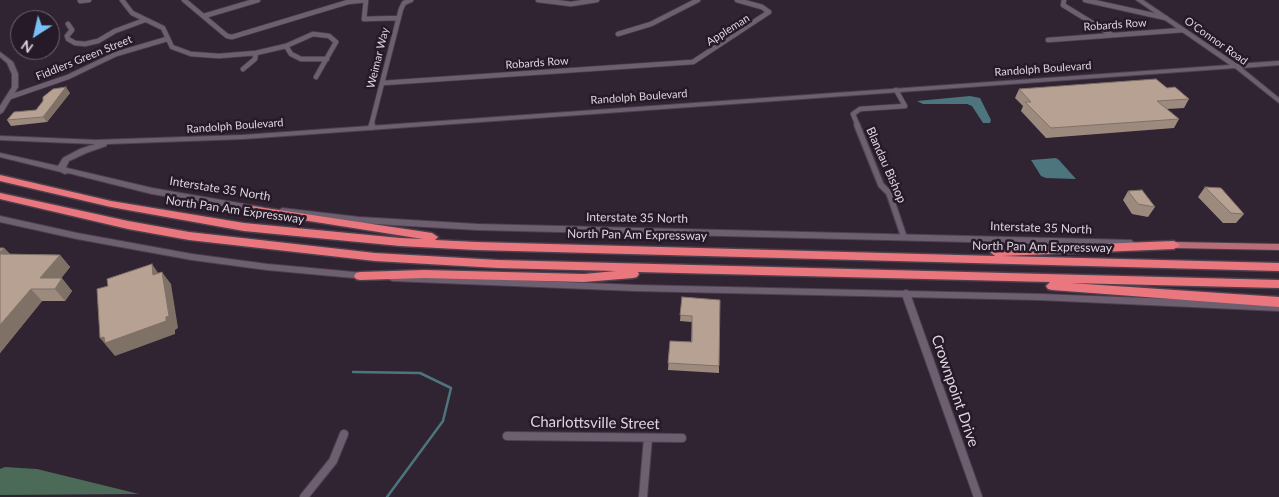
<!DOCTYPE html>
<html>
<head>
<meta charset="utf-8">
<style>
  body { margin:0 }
  #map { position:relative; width:1279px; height:497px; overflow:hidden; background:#302332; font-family:Lato,sans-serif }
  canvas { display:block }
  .north { position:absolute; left:10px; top:10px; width:50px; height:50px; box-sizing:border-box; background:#261a28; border:1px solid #6f6571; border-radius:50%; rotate:215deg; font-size:14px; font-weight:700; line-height:20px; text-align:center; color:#ddd5df }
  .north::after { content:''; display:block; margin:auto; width:18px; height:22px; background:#79bff8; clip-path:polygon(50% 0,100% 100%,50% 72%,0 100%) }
</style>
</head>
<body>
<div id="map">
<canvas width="1279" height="497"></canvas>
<div class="north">N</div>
</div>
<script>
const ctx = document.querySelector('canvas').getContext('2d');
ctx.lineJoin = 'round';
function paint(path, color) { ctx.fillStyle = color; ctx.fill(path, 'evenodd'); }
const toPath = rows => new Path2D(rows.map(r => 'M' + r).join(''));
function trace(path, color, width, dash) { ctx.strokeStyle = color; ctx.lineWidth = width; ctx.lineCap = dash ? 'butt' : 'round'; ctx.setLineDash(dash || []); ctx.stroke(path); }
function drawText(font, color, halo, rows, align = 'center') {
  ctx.font = font + ' Lato,sans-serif'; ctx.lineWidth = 5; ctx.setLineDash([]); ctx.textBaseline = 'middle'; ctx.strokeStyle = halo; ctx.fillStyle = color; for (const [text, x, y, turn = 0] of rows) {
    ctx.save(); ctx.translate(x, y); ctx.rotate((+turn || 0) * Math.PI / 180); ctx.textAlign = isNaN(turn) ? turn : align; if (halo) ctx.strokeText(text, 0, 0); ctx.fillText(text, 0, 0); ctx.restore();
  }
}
const forest = toPath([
  [5,467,37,469,139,494,0,495,0,469]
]);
const water = toPath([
  [970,96,980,98,991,120,990,123,983,123,972,106,967,104,923,104,917,101],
  [1056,158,1059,160,1076,179,1046,178,1041,176,1031,160]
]);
const stream = toPath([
  [353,372,420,373,451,388,443,421,387,497]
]);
const streetFar2 = toPath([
  [122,0,132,13,163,28,172,47,191,54,219,56,256,53,286,46,313,34,329,36,336,42,316,77],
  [184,0,227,36,232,37,348,2,366,0,364,19,398,18],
  [538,0,571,4,597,0],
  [1064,0,1063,5,1112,35],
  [1085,0,1166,18],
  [80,1,89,0],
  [204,16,258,0],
  [68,24,72,30,67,36,68,39,75,43,85,44,98,41,115,31,145,20],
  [618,34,651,24,698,0],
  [1048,40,1183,30],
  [286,46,291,54,301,59,327,59],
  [243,69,255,59,256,53],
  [383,83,693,62,769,12,762,7,737,0],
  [10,97,68,77,116,54,167,39],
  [371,126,401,9,404,3,411,0],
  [858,126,853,114,860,109,905,106,896,90]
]);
const streetFar1 = toPath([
  [857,125,881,185,889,193,904,237],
  [371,127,372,125]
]);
const street = toPath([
  [906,294,978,497],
  [507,436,682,438],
  [304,497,333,461,344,434],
  [643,497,648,438]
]);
const secondary = toPath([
  [1136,0,1143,0,1237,64,1279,61,1279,65,1242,68,1279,98,1279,103,1235,68,243,139,107,144,106,146,86,153,69,161,66,167,67,168,152,188,262,207,263,209,262,211,259,212,152,194,68,173,65,174,61,172,0,157,0,153,58,166,63,158,80,149,95,144,0,140,0,136,96,140,243,135,1230,65,1136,0],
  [0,52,13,62,18,74,18,87,3,112,0,114,0,106,12,87,12,74,7,63,0,57,0,52],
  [282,208,359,217,477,224,1131,240,1135,243,1131,246,477,230,359,223,279,213,278,211,282,208],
  [0,216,77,233,192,254,267,264,365,273,368,274,370,276,368,278,365,279,267,270,192,260,77,239,0,222,0,216],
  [393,275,636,285,1040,294,1279,303,1279,311,1040,300,636,291,393,281,390,280,388,278,390,276,393,275]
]);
const primary = toPath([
  [1174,242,1279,244,1279,250,1174,248,1169,245,1174,242]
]);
const highway = toPath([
  [0,175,111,201,244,223,400,238,423,239,252,212,247,209,252,206,432,233,438,237,435,240,476,242,995,256,990,252,996,248,1174,241,1180,245,1174,249,1002,256,1279,263,1279,271,476,250,400,246,244,231,111,207,0,181,0,175],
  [0,193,128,221,189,232,375,253,498,260,1279,280,1279,288,1070,283,1279,297,1279,307,1052,290,1048,289,1046,286,1050,282,638,272,639,274,637,277,633,278,584,282,424,278,360,280,356,279,354,276,356,273,360,272,424,270,584,274,616,271,498,268,375,261,189,240,128,229,0,199,0,193]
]);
const wall = toPath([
  [1167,88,1189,99,1184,108,1167,109,1179,119,1174,128,1046,138,1021,111,1023,106,1015,98,1019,89],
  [70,93,47,122,11,126,7,120,36,110],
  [1205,187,1244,214,1236,223,1223,223,1198,197],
  [1128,191,1155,207,1148,217,1132,214,1123,200],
  [4,248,10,254,60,255,70,267,61,278,72,291,65,301,42,301,0,353],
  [682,297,719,366,719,373,668,370,670,341,691,342,692,322,680,321]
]);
const shadedWall = toPath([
  [66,87,70,93,47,122,43,117],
  [4,248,15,260,0,257,0,252],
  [60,255,70,267,53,289,40,278],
  [152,264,161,277,153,275],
  [162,272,171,284,178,328,175,330,175,334,115,356,100,338],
  [62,278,72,291,65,301,55,289],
  [31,289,42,301,0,353,0,325]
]);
const building = toPath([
  [1156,79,1167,88,1175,87,1189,99,1157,101,1179,119,1051,128,1025,102,1031,102,1019,89,1156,79],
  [66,87,43,117,7,120,14,112,36,110,43,101,43,97,53,89,66,87],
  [1205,187,1221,188,1244,214,1231,213,1205,187],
  [1142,190,1155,207,1138,204,1128,191,1142,190],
  [0,248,4,248,0,252,0,248],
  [0,254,60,255,40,278,62,278,55,289,31,289,0,325,0,254],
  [152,264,153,275,162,272,169,316,166,317,166,321,105,343,104,337,100,338,97,289,108,286,107,279,152,264],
  [682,297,720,300,719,366,668,363,670,341,692,342,692,316,680,315,682,297]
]);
const farStreetnames = [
  ["Robards Row",1115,25,-4],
  ["Appleman",728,30,-32],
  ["O'Connor Road",1216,41,35],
  ["Fiddlers Green Street",84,58,-22],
  ["Weimar Way",378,58,-76],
  ["Robards Row",537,63,-4],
  ["Randolph Boulevard",1043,69,-4],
  ["Randolph Boulevard",639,97,-4],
  ["Randolph Boulevard",235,126,-4]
];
const streetNames = [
  ["Blandau Bishop",886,165,66],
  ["Interstate 35 North",220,189,9],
  ["North Pan Am Expressway",235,210,8],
  ["Interstate 35 North",637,218,1],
  ["Interstate 35 North",1041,228,2],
  ["North Pan Am Expressway",637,235,1],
  ["North Pan Am Expressway",1042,247,1]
];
const nearStreetnames = [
  ["Crownpoint Drive",955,391,71],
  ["Charlottsville Street",595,423,1]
];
paint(forest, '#4b6a57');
paint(water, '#4c757e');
trace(stream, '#4c757e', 2.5);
trace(streetFar2, '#4b404d', 6);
trace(streetFar1, '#4b404d', 8);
trace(street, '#4b404d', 10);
trace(secondary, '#4b404d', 2);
trace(primary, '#4b404d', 2);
trace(highway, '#4b404d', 3);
trace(streetFar2, '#6e5f70', 4.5);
trace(streetFar1, '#6e5f70', 5.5);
trace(street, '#6e5f70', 8);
paint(secondary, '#6e5f70');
paint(primary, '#b86d78');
paint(highway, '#ea767e');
paint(wall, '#9d8a7e');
paint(shadedWall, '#807167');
paint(building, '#b7a193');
trace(building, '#807167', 1);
drawText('11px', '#ddd5df', '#261a28', farStreetnames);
drawText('12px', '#ddd5df', '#261a28', streetNames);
drawText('15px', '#ddd5df', '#261a28', nearStreetnames);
</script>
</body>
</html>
